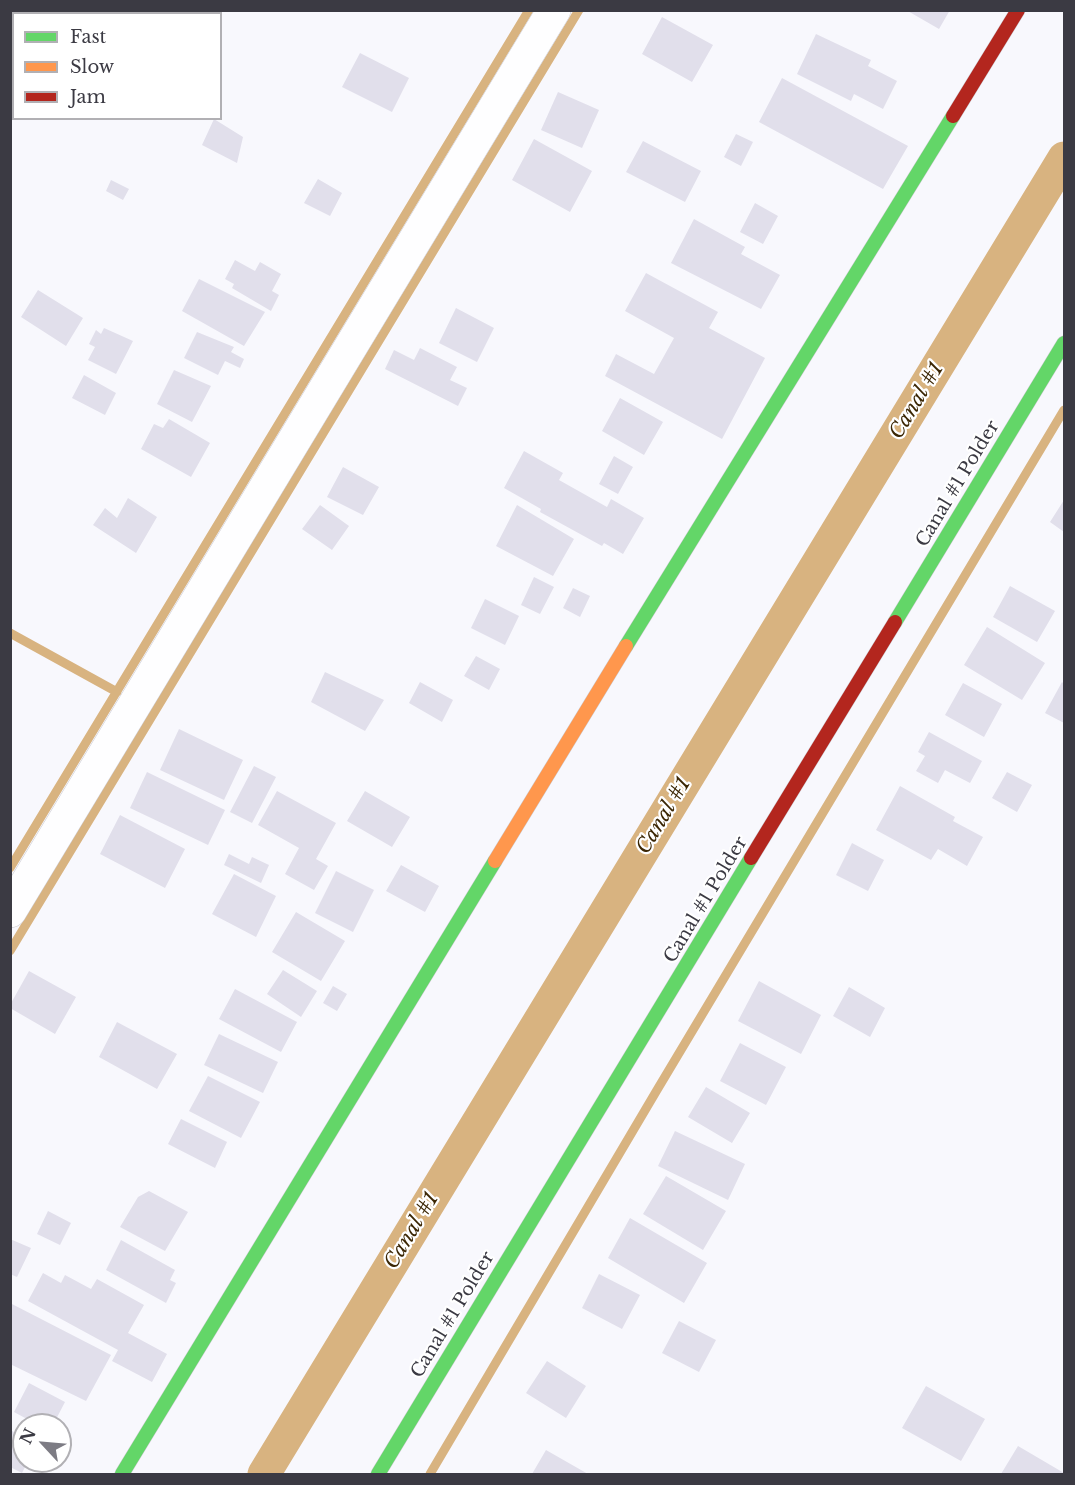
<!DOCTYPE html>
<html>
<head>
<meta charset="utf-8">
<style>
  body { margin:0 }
  #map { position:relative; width:1075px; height:1485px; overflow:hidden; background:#f8f8fd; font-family:"Libre Baskerville",serif }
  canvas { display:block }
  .frame { position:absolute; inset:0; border:12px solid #3b3a43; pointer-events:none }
  .legend { position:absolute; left:12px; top:12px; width:210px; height:108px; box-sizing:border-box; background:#fff; border:2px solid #b1b0b4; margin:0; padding:8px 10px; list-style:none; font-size:18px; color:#3b3a43 }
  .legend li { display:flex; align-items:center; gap:12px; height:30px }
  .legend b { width:30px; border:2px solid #b1b0b4 }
  .north { position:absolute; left:12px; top:1413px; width:60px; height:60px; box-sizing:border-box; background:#fff; border:2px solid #b1b0b4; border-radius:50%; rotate:296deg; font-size:16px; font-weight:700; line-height:24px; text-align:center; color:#3b3a43 }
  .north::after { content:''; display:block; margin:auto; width:21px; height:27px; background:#7d7c84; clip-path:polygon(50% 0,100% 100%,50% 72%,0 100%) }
</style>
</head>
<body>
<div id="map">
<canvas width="1075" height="1485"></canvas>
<div class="frame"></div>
<ul class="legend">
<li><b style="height:8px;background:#63d668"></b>Fast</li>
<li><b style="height:8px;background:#ff974d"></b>Slow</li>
<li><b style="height:8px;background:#b3261e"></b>Jam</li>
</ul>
<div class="north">N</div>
</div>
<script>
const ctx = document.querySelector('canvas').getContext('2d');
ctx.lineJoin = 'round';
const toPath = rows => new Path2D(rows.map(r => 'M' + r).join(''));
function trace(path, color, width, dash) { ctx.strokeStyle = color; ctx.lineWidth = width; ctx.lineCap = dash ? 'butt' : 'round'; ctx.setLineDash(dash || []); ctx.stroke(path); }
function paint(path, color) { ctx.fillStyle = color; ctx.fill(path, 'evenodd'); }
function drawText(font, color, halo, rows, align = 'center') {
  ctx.font = font + ' "Libre Baskerville",serif'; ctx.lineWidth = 4.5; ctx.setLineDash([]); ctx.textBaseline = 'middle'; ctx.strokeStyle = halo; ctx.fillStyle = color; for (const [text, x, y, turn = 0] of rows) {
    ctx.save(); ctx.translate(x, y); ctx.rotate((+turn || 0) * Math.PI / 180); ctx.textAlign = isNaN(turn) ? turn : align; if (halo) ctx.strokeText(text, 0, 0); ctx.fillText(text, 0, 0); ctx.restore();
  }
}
const stream = toPath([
  [10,633,117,692],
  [10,868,529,10],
  [10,951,579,10],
  [430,1474,657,1090,1064,410]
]);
const canal = toPath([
  [264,1474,1064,158]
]);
const building = toPath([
  [906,10,950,10,939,29],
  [662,17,713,45,692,82,642,54],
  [816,34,871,60,868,66,897,81,883,109,854,94,851,101,797,74],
  [360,53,409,78,392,112,342,87],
  [782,78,908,146,883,189,759,122],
  [558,92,599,110,582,148,541,130],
  [214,119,243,137,237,163,202,145],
  [736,134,753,142,741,166,724,157],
  [534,139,592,171,570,212,512,180],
  [643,141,701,171,685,202,626,172],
  [318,179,342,193,330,216,304,203],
  [111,180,129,189,123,200,106,191],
  [755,203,778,216,763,244,740,232],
  [694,219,745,247,741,254,780,275,761,309,671,263],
  [235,260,255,271,260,262,281,274,272,291,279,295,271,311,232,288,234,284,225,279],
  [646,273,718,312,709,328,765,358,722,439,605,376,616,354,654,374,674,338,625,311],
  [199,279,265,312,244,346,182,311],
  [38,290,83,318,66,346,21,317],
  [456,308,494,328,477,362,439,343],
  [104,328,133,341,116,374,88,360,95,347,89,344,96,330,101,334],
  [197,332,234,347,231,352,244,359,240,368,225,361,218,375,184,358],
  [420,348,457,367,450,380,467,388,458,406,385,369,394,350,414,360],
  [174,370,211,386,192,422,157,404],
  [84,375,116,393,105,415,72,398],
  [620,398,663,422,644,455,602,431],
  [169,419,210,443,191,477,141,449,154,424,163,428],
  [524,451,563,473,559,480,607,507,611,499,644,518,623,554,604,543,602,546,540,512,541,509,504,488],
  [614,456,633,467,618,494,599,484],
  [343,467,379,487,363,515,327,497],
  [128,498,157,517,136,553,93,525,105,508,117,518],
  [1064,500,1064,532,1050,522],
  [320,505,349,526,332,550,302,529],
  [517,505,574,539,553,576,496,546],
  [534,577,554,587,540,614,521,605],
  [1010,586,1055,611,1037,642,993,617],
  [573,588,590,596,580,617,563,608],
  [485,599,519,616,505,645,471,628],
  [987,627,1045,663,1022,700,964,665],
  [476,656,500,669,489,690,464,676],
  [325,672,384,700,365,731,311,702],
  [420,682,453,700,442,722,409,703],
  [1062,682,1064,684,1064,723,1045,713],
  [963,683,1002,704,984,737,945,715],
  [179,729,243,760,224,800,160,770],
  [929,732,982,761,970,783,945,770,938,783,916,771,925,756,918,752],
  [254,766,276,777,252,823,230,812],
  [147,772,225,810,208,845,130,808],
  [1007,772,1032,785,1017,812,992,798],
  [900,786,955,817,953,821,983,837,967,866,938,849,931,860,876,830],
  [277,791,336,823,316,859,328,866,314,890,285,874,299,848,258,825],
  [365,791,410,817,392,847,347,821],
  [120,815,185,849,165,888,100,854],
  [852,843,884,860,868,891,836,875],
  [229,854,249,864,252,857,269,865,261,883,224,865],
  [401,865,439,886,425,912,386,891],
  [336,871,374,890,353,932,315,913],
  [234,874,276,896,256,937,212,914],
  [296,912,345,941,321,981,272,952],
  [283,970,317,991,301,1017,267,994],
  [29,971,76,997,55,1034,10,1008,10,1005],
  [759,981,821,1015,801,1054,738,1021],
  [333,986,347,994,337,1011,323,1003],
  [849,987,885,1008,870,1037,833,1016],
  [235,989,297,1022,281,1052,219,1019],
  [117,1022,177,1054,157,1089,99,1057],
  [219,1034,278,1062,263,1093,204,1065],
  [740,1043,786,1067,766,1105,720,1081],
  [208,1076,260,1102,241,1138,189,1111],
  [706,1087,750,1113,732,1143,688,1117],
  [181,1119,227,1142,215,1168,168,1144],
  [675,1131,745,1164,728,1200,658,1166],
  [666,1176,726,1211,703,1250,643,1214],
  [149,1191,188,1212,165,1251,120,1227,138,1197],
  [48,1211,71,1223,60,1245,37,1234],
  [630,1218,707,1263,684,1303,608,1258],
  [10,1239,31,1248,17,1277,10,1274],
  [121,1240,175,1270,170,1280,176,1283,166,1303,106,1270],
  [43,1273,61,1283,65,1275,91,1289,97,1279,144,1305,128,1333,167,1354,152,1382,112,1361,118,1350,28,1301],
  [599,1274,640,1295,622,1329,582,1308],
  [10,1303,111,1355,86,1401,10,1364],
  [679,1321,716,1340,699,1372,662,1353],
  [547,1361,586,1386,566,1418,526,1393],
  [29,1383,65,1402,53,1425,38,1425,14,1412],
  [926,1386,985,1419,961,1461,902,1428],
  [10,1430,24,1437,24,1461,28,1461,22,1473,10,1467],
  [1018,1446,1064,1473,1064,1474,1001,1474],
  [546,1450,588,1474,532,1474]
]);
const street = toPath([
  [10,911,554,10]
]);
const fast = toPath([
  [895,622,1064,343],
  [626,646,953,116],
  [122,1474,495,861],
  [378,1474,751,858]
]);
const slow = toPath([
  [495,861,626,646]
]);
const jam = toPath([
  [953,116,1018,10],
  [751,858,895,622]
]);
const streetNames = [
  ["Canal #1 Polder",958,484,-59],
  ["Canal #1 Polder",706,900,-59],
  ["Canal #1 Polder",453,1315,-59]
];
const waterNames = [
  ["Canal #1",917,401,-59],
  ["Canal #1",664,816,-59],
  ["Canal #1",412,1231,-59]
];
trace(stream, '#d8b380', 9);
trace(canal, '#d8b380', 33);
paint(building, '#e1dfeb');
trace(street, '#cdccd2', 34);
trace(fast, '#cdccd2', 15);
trace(slow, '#cdccd2', 15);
trace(jam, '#cdccd2', 15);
trace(street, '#fefeff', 33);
trace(fast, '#63d668', 14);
trace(slow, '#ff974d', 14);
trace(jam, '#b3261e', 14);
drawText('18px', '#3b3a43', '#fff', streetNames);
drawText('italic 20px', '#3b2604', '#fff', waterNames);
</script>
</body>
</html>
